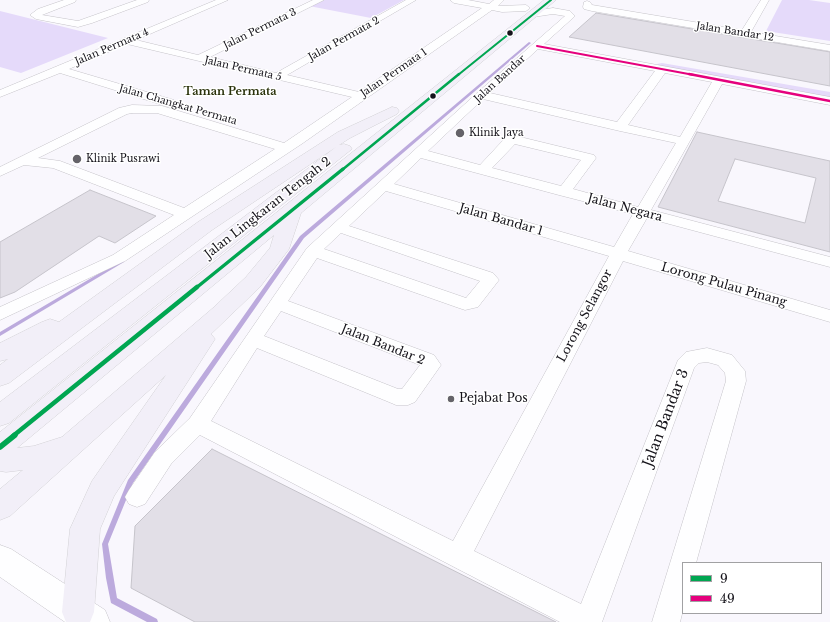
<!DOCTYPE html>
<html>
<head>
<meta charset="utf-8">
<style>
  body { margin:0 }
  #map { position:relative; width:830px; height:622px; overflow:hidden; background:#f9f7fd; font-family:"Libre Baskerville",serif }
  canvas { display:block }
  .legend { position:absolute; left:682px; top:562px; width:140px; height:52px; box-sizing:border-box; background:#fff; border:1px solid #a1a1a3; margin:0; padding:5px 7px; list-style:none; font-size:12px; color:#15131a }
  .legend li { display:flex; align-items:center; gap:8px; height:20px }
  .legend b { width:20px; border:1px solid #a1a1a3 }
</style>
</head>
<body>
<div id="map">
<canvas width="830" height="622"></canvas>
<ul class="legend">
<li><b style="height:5px;background:#00a651"></b>9</li>
<li><b style="height:5px;background:#e5007d"></b>49</li>
</ul>
</div>
<script>
const ctx = document.querySelector('canvas').getContext('2d');
ctx.lineJoin = 'round';
function paint(path, color) { ctx.fillStyle = color; ctx.fill(path, 'evenodd'); }
const toPath = rows => new Path2D(rows.map(r => 'M' + r).join(''));
function trace(path, color, width, dash) { ctx.strokeStyle = color; ctx.lineWidth = width; ctx.lineCap = dash ? 'butt' : 'round'; ctx.setLineDash(dash || []); ctx.stroke(path); }
function drawText(font, color, halo, rows, align = 'center') {
  ctx.font = font + ' "Libre Baskerville",serif'; ctx.lineWidth = 3; ctx.setLineDash([]); ctx.textBaseline = 'middle'; ctx.strokeStyle = halo; ctx.fillStyle = color; for (const [text, x, y, turn = 0] of rows) {
    ctx.save(); ctx.translate(x, y); ctx.rotate((+turn || 0) * Math.PI / 180); ctx.textAlign = isNaN(turn) ? turn : align; if (halo) ctx.strokeText(text, 0, 0); ctx.fillText(text, 0, 0); ctx.restore();
  }
}
const green = toPath([
  [321,0,404,0,371,18,309,6],
  [782,0,809,0,830,3,830,41,766,31],
  [0,11,108,38,21,73,0,67],
  [662,63,830,92,830,98,659,66,657,64]
]);
const stream = toPath([
  [529,42,531,43,304,238,133,483,108,544,117,598,157,619,158,622,147,622,111,603,106,578,102,544,128,480,300,236,529,42],
  [120,261,124,261,124,262,0,336,0,332,120,261]
]);
const building = toPath([
  [596,13,830,52,830,86,569,37,596,13],
  [697,132,830,161,830,252,658,207,697,132],
  [735,159,816,178,805,223,718,201,735,159],
  [90,190,156,216,115,243,99,236,15,292,0,298,0,242,90,190],
  [212,449,556,622,195,622,131,588,135,526,212,449]
]);
const street = toPath([
  [64,0,76,0,75,2,42,15,78,21,137,0,149,0,148,2,92,23,78,27,36,19,30,15,38,9,64,0],
  [216,0,228,0,136,40,198,55,313,0,324,0,210,57,276,73,406,0,416,0,287,75,359,92,482,8,454,3,450,0,468,0,489,4,494,0,504,0,498,6,526,5,530,8,526,11,502,12,492,10,303,143,125,261,0,320,0,307,113,255,174,215,53,168,24,165,0,176,0,167,119,108,132,105,162,106,284,143,352,97,127,44,69,69,174,100,176,103,174,106,166,106,60,73,0,97,0,90,216,0],
  [132,113,157,113,275,149,184,208,60,161,38,158,127,114,132,113],
  [761,0,769,0,751,32,830,45,830,51,592,11,584,9,583,7,584,2,587,1,590,2,592,5,742,30,761,0],
  [553,8,570,11,575,16,544,44,830,97,830,105,722,84,651,210,830,257,830,267,647,218,628,251,830,310,830,322,623,261,474,551,581,604,678,360,686,352,707,348,732,355,745,371,746,381,696,563,683,563,683,610,680,622,652,622,726,381,725,373,718,365,707,362,699,363,694,368,602,622,560,622,200,435,171,464,145,504,137,507,129,504,125,497,129,490,155,452,190,418,307,248,477,93,565,16,553,14,533,17,528,14,533,11,553,8],
  [538,49,655,71,617,122,490,93,538,49],
  [665,73,712,82,680,137,628,125,665,73],
  [483,99,620,131,676,143,638,207,573,189,596,158,594,155,512,135,507,136,480,165,428,151,483,99],
  [515,144,581,160,561,186,492,168,515,144],
  [421,158,559,195,633,214,614,247,394,184,421,158],
  [386,191,609,256,453,541,211,421,257,348,389,402,396,405,408,405,415,402,441,365,434,355,288,301,317,258,459,308,465,310,478,307,499,280,493,273,349,226,386,191],
  [341,233,480,281,466,298,324,249,341,233],
  [281,311,420,365,402,389,398,389,264,336,281,311]
]);
const secondary = toPath([
  [0,545,11,549,105,610,110,622,65,622,0,577,0,545]
]);
const highway = toPath([
  [544,0,556,0,301,213,289,249,260,287,211,334,215,339,114,496,100,529,94,612,90,622,66,622,62,612,70,529,92,481,166,375,10,516,0,520,0,489,23,470,6,472,0,471,0,432,544,0],
  [274,235,270,248,246,277,213,308,62,437,34,446,17,448,274,235],
  [392,107,397,108,399,111,397,114,350,138,339,145,344,144,350,146,352,149,9,423,0,426,0,402,336,147,212,230,9,383,0,386,0,365,8,359,0,361,0,343,42,322,50,319,59,322,198,222,338,132,392,107]
]);
const bus1Far4 = toPath([
  [458,75,551,0]
]);
const bus1Far3 = toPath([
  [342,170,459,74]
]);
const bus1Far2 = toPath([
  [196,288,343,169]
]);
const bus1Far1 = toPath([
  [13,436,197,287]
]);
const bus1 = toPath([
  [0,447,15,435]
]);
const bus2Far1 = toPath([
  [537,46,694,75]
]);
const bus2 = toPath([
  [689,74,830,101]
]);
const markers = [
  [510,33,3.5,"#15131a"],
  [433,96,3.5,"#15131a"],
  [460,133,5,"#656369"],
  [77,159,5,"#656369"],
  [451,399,4,"#656369"]
];
const farStreetnames = [
  ["Jalan Permata 3",260,29,-26],
  ["Jalan Bandar 12",735,32,9],
  ["Jalan Permata 2",344,39,-29],
  ["Jalan Permata 4",112,47,-23],
  ["Jalan Permata 5",243,69,13],
  ["Jalan Permata 1",394,73,-34],
  ["Jalan Bandar",500,79,-42],
  ["Jalan Changkat Permata",178,105,16]
];
const farPoinames = [
  ["Klinik Jaya",469,133],
  ["Klinik Pusrawi",86,159]
];
const farNeighbourhoodnames = [
  ["Taman Permata",230,92]
];
const streetNames = [
  ["Jalan Lingkaran Tengah 2",268,208,-38],
  ["Jalan Negara",625,208,15],
  ["Jalan Bandar 1",501,220,16],
  ["Lorong Pulau Pinang",724,285,16],
  ["Lorong Selangor",585,316,-62],
  ["Jalan Bandar 2",383,345,22]
];
const poiNames = [
  ["Pejabat Pos",459,399]
];
const nearStreetnames = [
  ["Jalan Bandar 3",666,418,-69]
];
paint(green, '#e5dafa');
paint(stream, '#bcaadd');
paint(building, '#e2dfe7');
trace(building, '#c6c4cb', 1);
trace(street, '#c5c3c9', 1);
trace(secondary, '#c5c3c9', 1);
trace(highway, '#d2d1d5', 1);
paint(street, '#fefeff');
paint(secondary, '#fefeff');
paint(highway, '#f2eff8');
trace(bus1Far4, '#00a651', 2);
trace(bus1Far3, '#00a651', 2.5);
trace(bus1Far2, '#00a651', 3.5);
trace(bus1Far1, '#00a651', 4.5);
trace(bus1, '#00a651', 5.5);
trace(bus2Far1, '#e5007d', 2);
trace(bus2, '#e5007d', 2.5);
for (const [x, y, r, color] of markers) { const dot = new Path2D(); dot.arc(x, y, r, 0, 2 * Math.PI); ctx.fillStyle = color; ctx.fill(dot); trace(dot, '#fff', 1.5); }
drawText('10px', '#15131a', '#fff', farStreetnames);
drawText('10px', '#15131a', '#fff', farPoinames, 'left');
drawText('bold 11px', '#2b330c', '#fff', farNeighbourhoodnames);
drawText('12px', '#15131a', '#fff', streetNames);
drawText('12px', '#15131a', '#fff', poiNames, 'left');
drawText('14px', '#15131a', '#fff', nearStreetnames);
</script>
</body>
</html>
